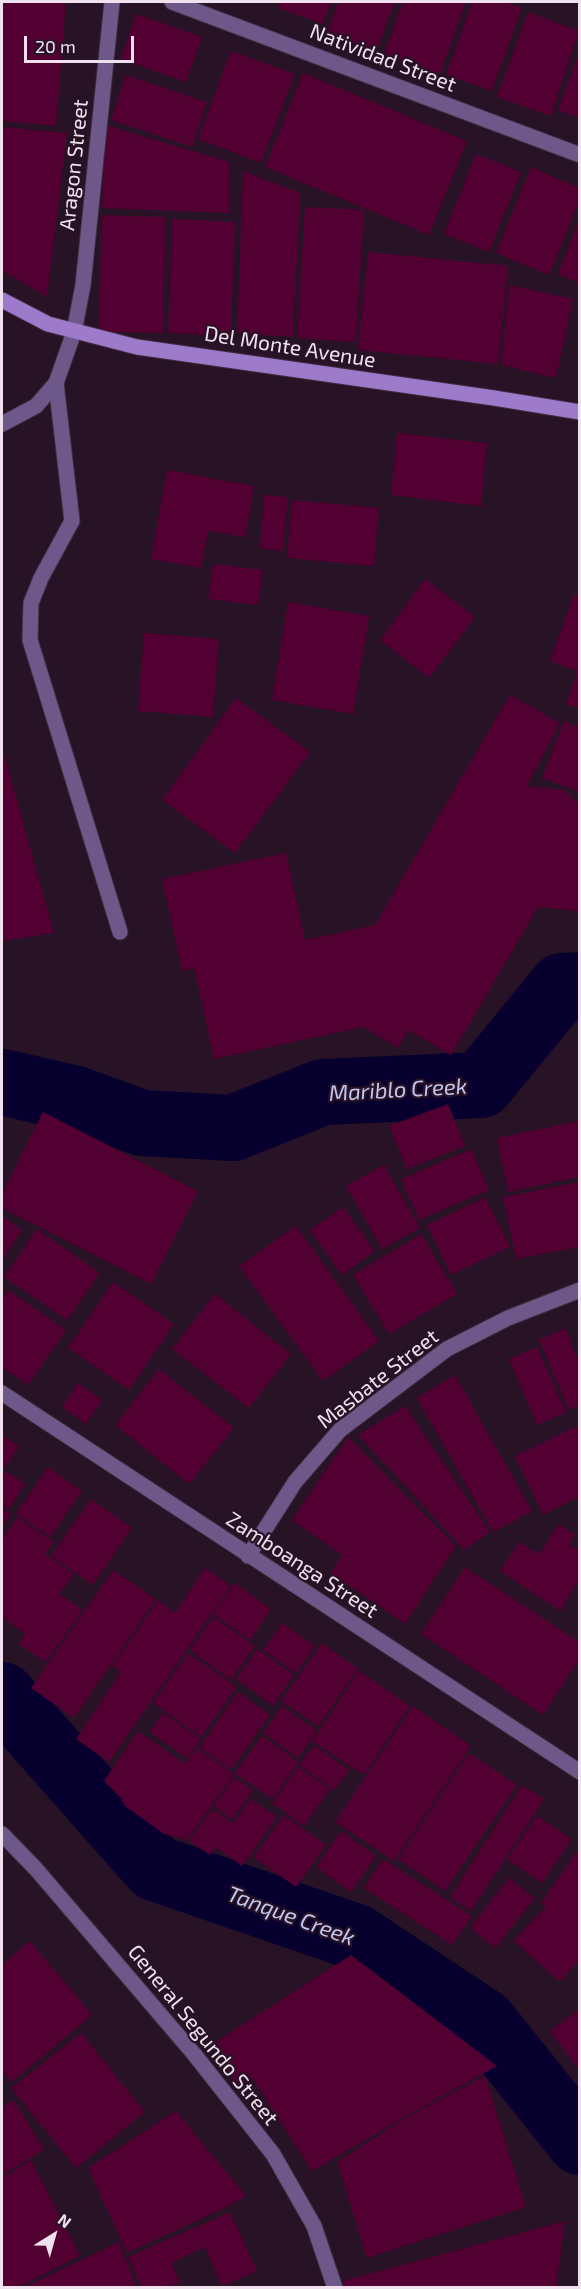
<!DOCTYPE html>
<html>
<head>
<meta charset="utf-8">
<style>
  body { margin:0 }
  #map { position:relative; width:581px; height:2289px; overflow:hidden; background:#271226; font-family:"Exo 2",sans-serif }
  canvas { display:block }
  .frame { position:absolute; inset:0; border:3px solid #f0e1ef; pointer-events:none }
  .north { position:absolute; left:24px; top:2205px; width:60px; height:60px; -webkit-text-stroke:4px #271226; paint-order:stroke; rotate:37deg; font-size:16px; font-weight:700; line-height:24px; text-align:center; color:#f0e1ef }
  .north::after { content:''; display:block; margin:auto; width:21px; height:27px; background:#f0e1ef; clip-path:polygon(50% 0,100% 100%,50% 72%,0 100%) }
  .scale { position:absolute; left:24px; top:36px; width:110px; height:27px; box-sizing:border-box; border:3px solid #f0e1ef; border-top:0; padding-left:8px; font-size:18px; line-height:21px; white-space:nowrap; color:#f0e1ef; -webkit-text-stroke:4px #271226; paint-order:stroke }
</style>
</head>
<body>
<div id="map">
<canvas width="581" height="2289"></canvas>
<div class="frame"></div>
<div class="north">N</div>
<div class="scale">20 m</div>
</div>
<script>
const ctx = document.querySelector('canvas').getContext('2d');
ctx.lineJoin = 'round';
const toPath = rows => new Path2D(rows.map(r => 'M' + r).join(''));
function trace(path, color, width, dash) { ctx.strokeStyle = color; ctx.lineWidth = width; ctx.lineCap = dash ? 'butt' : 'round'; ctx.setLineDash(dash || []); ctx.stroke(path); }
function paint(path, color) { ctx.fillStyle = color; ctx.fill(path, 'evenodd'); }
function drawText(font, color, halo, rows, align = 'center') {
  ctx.font = font + ' "Exo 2",sans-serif'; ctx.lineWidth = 4.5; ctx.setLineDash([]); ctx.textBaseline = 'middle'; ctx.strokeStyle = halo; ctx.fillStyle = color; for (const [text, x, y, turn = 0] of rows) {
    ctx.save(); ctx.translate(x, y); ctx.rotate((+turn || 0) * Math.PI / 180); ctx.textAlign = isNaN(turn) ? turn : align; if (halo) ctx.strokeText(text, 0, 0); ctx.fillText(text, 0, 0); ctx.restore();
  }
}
const river = toPath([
  [2,1082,76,1099,142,1123,233,1128,323,1092,481,1085,562,986,580,985],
  [2,1695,155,1868,356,1937,484,2022,580,2142]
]);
const building = toPath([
  [2,2,66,2,56,126,2,121],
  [280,2,331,2,323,24,278,8],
  [338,2,395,2,375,55,326,37],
  [403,2,466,2,440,74,384,54],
  [472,2,505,2,522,8,492,91,446,75],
  [528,12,579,31,551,116,497,97],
  [136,14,202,37,186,82,121,59],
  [231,51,295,74,261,163,198,139],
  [579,52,579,118,558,110],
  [303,73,467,141,429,235,265,167],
  [126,75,207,102,192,147,111,120],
  [105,125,230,162,229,213,102,208],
  [2,127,67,133,47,297,2,270],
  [476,154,521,172,489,252,444,234],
  [531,167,579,188,579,202,549,275,496,253],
  [243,171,300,193,293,337,237,333],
  [305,207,364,210,356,342,297,338],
  [102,215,166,217,163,333,99,332],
  [172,219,235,222,231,336,168,333],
  [579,219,579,283,558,274],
  [368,252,508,266,498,364,358,350],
  [509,285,573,299,556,378,501,365],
  [397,433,487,443,481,506,391,495],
  [167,470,254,486,245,537,208,531,201,568,151,559],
  [264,495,288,497,283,551,260,548],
  [292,500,379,508,374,566,287,558],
  [213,564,263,570,258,605,208,599],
  [425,579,475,617,429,678,380,640],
  [574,594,579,596,579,709,566,704,577,671,550,661],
  [288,602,369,616,353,714,272,700],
  [144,633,219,639,213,717,138,711],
  [510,695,560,723,527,786,564,790,579,804,579,911,538,907,451,1055,408,1030,398,1048,363,1027,214,1059,194,968,182,971,162,879,286,853,305,940,375,925],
  [236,698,310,752,235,853,162,800],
  [564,721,579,727,579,792,542,778],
  [2,747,54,933,2,941],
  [448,1104,465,1146,407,1169,389,1126],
  [43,1112,198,1191,151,1284,2,1208,2,1194],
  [579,1121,579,1177,508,1192,497,1138],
  [471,1149,489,1190,419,1220,401,1179],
  [384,1165,420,1228,382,1249,346,1186],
  [579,1182,579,1247,516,1259,503,1197],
  [485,1197,510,1247,451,1275,427,1225],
  [343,1207,375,1251,342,1275,310,1230],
  [2,1216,22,1230,2,1260],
  [296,1226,379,1341,323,1381,239,1266],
  [37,1229,100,1273,67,1320,4,1277],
  [421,1234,457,1294,389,1334,353,1275],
  [113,1282,174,1324,129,1390,68,1348],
  [8,1290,66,1330,28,1385,2,1367,2,1300],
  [215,1294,291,1354,249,1408,172,1349],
  [565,1328,579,1362,579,1405,569,1410,539,1340],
  [537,1347,566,1412,537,1425,509,1359],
  [159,1369,234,1428,189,1484,115,1425],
  [455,1375,532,1511,493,1532,417,1398],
  [78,1383,102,1400,86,1424,62,1407],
  [405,1406,490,1532,464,1550,358,1435],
  [579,1425,579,1497,543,1515,515,1456],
  [2,1435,19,1446,2,1472],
  [348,1437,456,1546,405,1624,331,1573,342,1555,292,1520],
  [48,1467,82,1491,50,1537,16,1514],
  [6,1471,25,1484,9,1509,2,1504,2,1477],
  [91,1499,132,1528,93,1585,51,1556],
  [2,1508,11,1514,2,1528],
  [17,1517,54,1542,45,1554,74,1574,59,1594,83,1610,46,1662,18,1644,25,1634,2,1617,2,1539],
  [559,1524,575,1535,569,1544,579,1551,579,1580,560,1611,500,1571,519,1542,539,1554],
  [465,1567,579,1642,579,1659,543,1715,421,1634],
  [205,1568,231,1586,109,1762,76,1739,121,1672,112,1666,158,1600,175,1613],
  [113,1570,156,1599,74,1718,31,1688],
  [235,1583,271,1609,250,1640,213,1614],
  [213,1617,255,1646,231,1680,190,1650],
  [282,1623,315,1646,296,1673,263,1650],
  [322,1643,358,1669,318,1726,281,1701],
  [257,1649,294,1675,273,1706,236,1679],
  [188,1653,237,1687,201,1737,153,1703],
  [359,1671,410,1706,364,1775,312,1741],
  [238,1692,270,1715,231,1770,200,1747],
  [282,1706,317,1731,298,1758,263,1733],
  [413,1706,471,1746,394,1861,335,1822],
  [163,1713,201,1739,187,1759,150,1732],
  [138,1731,185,1764,197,1748,234,1774,187,1840,164,1834,125,1806,120,1797,104,1781],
  [262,1736,299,1762,272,1799,235,1773],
  [314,1745,349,1770,334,1790,299,1765],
  [469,1753,517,1785,445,1891,398,1859],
  [298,1767,330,1789,304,1826,272,1803],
  [234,1777,253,1790,232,1820,214,1806],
  [522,1785,544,1799,471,1911,450,1897],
  [251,1799,277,1817,242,1866,216,1847,210,1855,189,1841,212,1809,233,1823],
  [284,1815,326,1845,296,1887,253,1857],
  [537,1816,572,1839,542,1883,507,1859],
  [341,1831,376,1856,351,1892,316,1867],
  [579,1848,579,1960,560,1982,514,1941,546,1906,541,1903],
  [383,1859,472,1916,452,1945,364,1888],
  [509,1878,535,1898,495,1948,470,1928],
  [30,1941,92,2015,12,2082,2,2070,2,1965],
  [351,1955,497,2066,408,2115,312,2171,253,2079,239,2088,211,2045],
  [579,2009,579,2066,577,2067,550,2031],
  [81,2033,145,2112,76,2168,11,2088],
  [485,2076,526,2207,367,2258,337,2162,405,2118],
  [14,2100,44,2150,2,2175,2,2107],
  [176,2111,246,2196,231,2205,127,2253,88,2168],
  [31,2160,80,2256,16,2288,2,2288,2,2178],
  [230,2212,257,2271,222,2286,205,2247,171,2263,180,2282,167,2288,142,2288,128,2257],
  [565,2221,556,2288,344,2288,343,2281],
  [119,2242,137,2288,23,2288]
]);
const service = toPath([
  [56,383,72,521,41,578,31,603,30,640,120,932]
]);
const minor = toPath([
  [172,2,580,155],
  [2,424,36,406,56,383,74,332,83,285,112,2],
  [2,1393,580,1772],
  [248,1556,295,1482,340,1430,447,1349,508,1318,580,1290],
  [2,1834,36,1869,194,2054,273,2154,314,2226,335,2288]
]);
const secondary = toPath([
  [2,300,48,324,137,347,494,398,580,412]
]);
const streetNames = [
  ["Natividad Street",383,58,21],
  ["Aragon Street",74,165,-84],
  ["Del Monte Avenue",290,347,9],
  ["Masbate Street",378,1379,-38],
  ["Zamboanga Street",302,1565,33],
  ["General Segundo Street",203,2035,51]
];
const waterNames = [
  ["Mariblo Creek",398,1090,-3],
  ["Tanque Creek",291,1916,20]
];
trace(river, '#07002e', 66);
paint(building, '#520031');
trace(service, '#432f42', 17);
trace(minor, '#432f42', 17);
trace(secondary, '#432f42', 17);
trace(service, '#6e588a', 15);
trace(minor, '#6e588a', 15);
trace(secondary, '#9e7acb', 15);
drawText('21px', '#f0e1ef', '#271226', streetNames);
drawText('italic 22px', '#c2c7f2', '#271226', waterNames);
</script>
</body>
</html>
